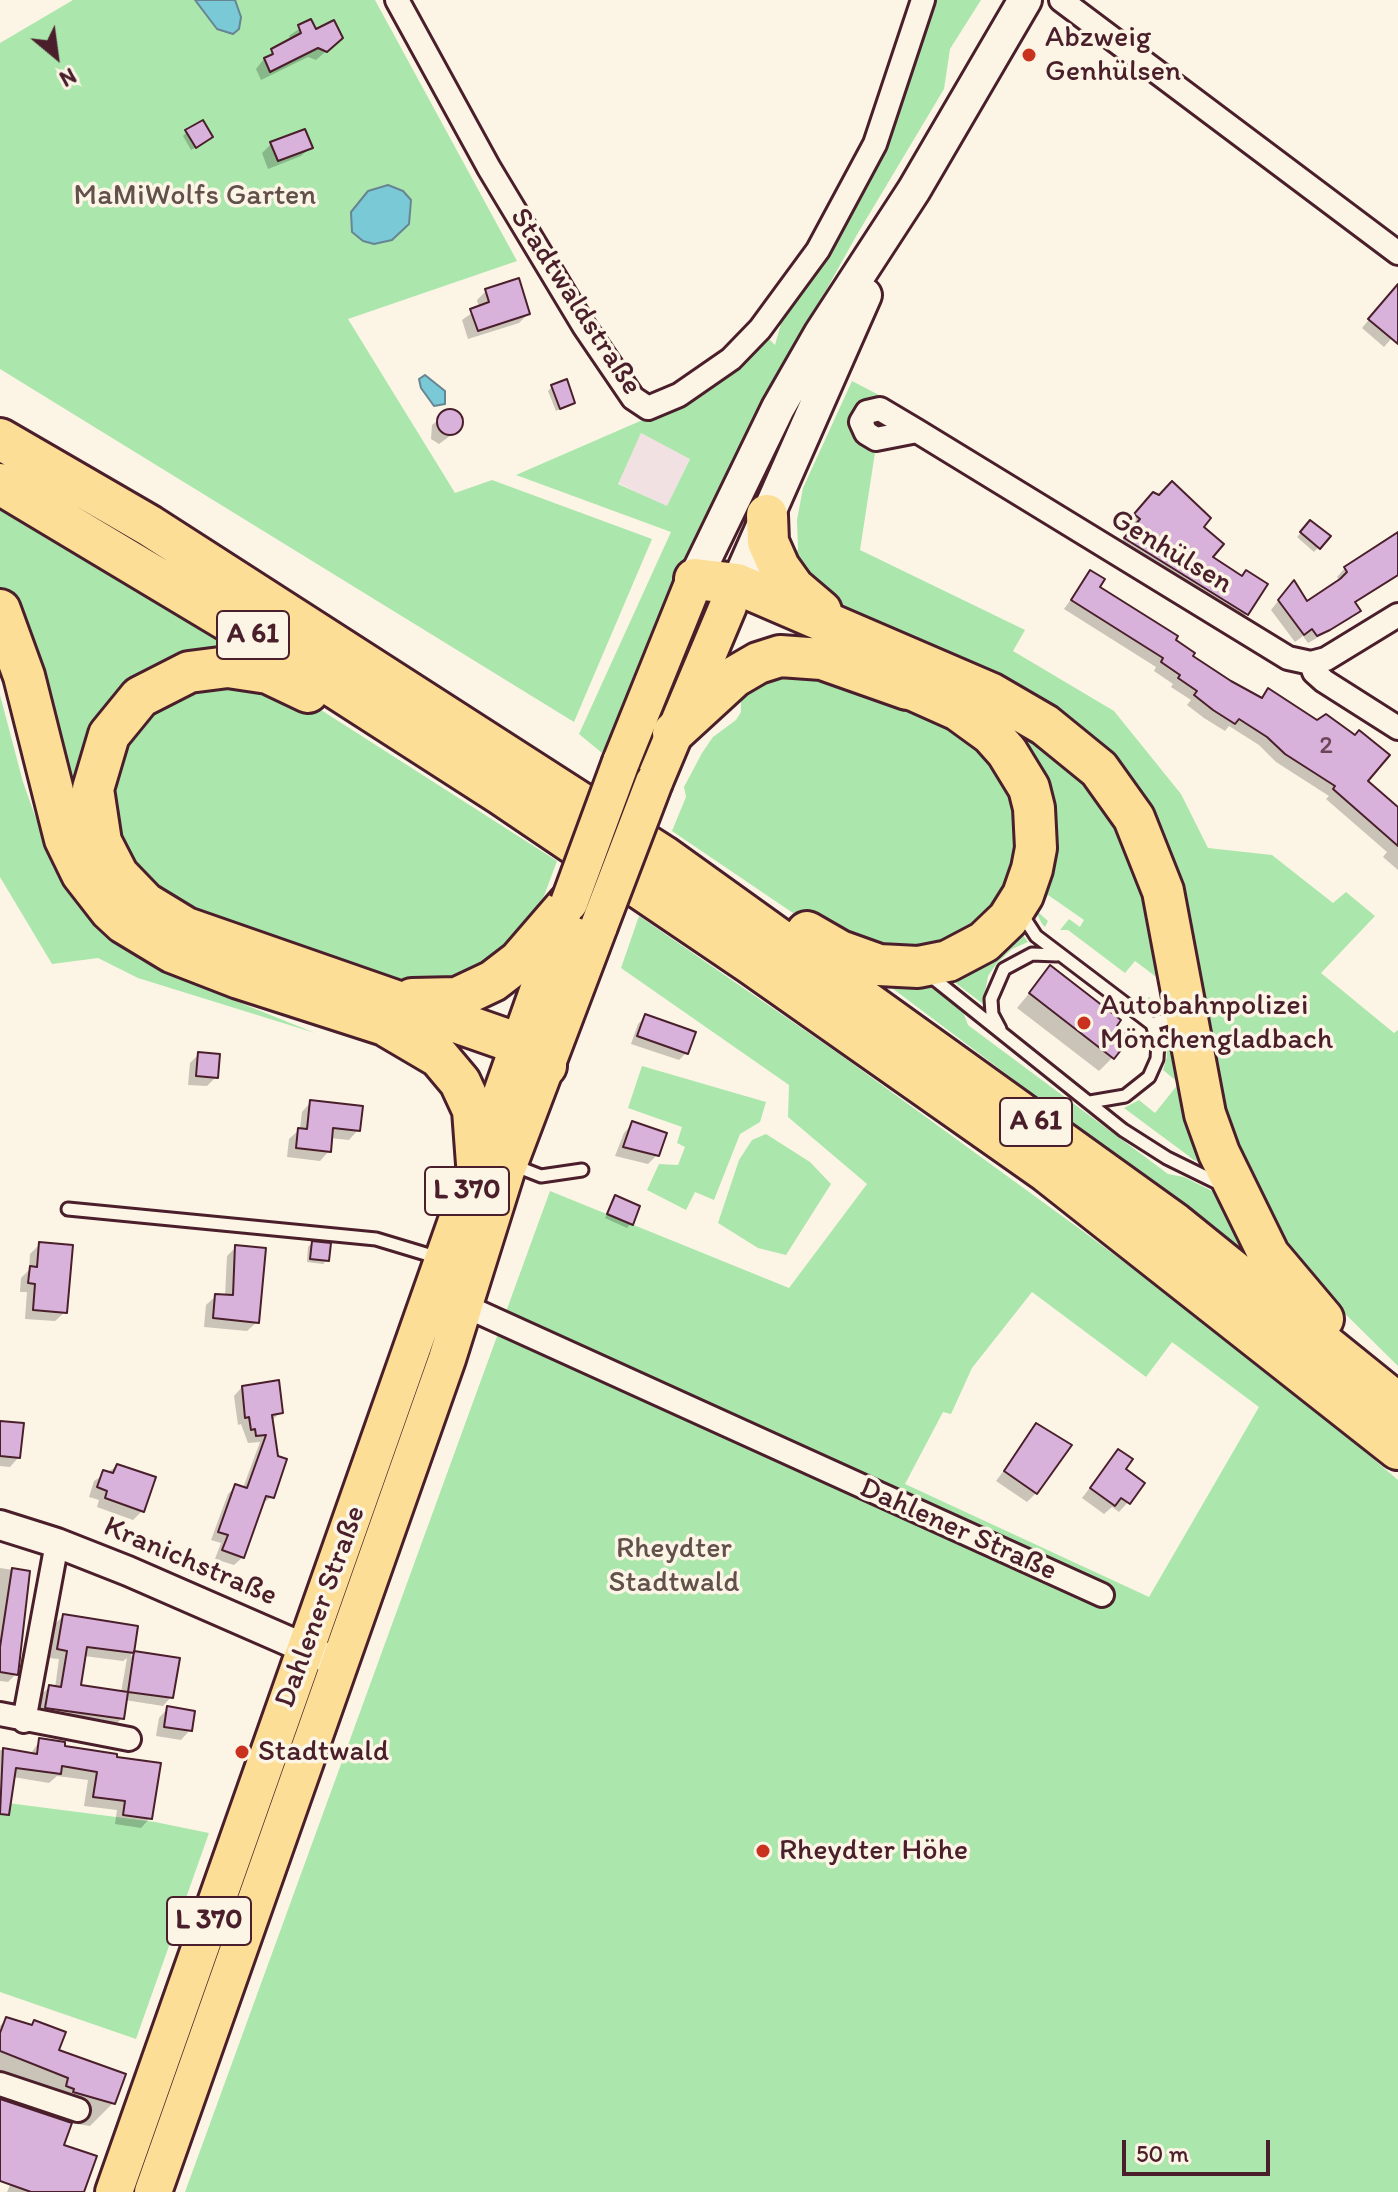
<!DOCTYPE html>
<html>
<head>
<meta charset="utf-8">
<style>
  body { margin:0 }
  #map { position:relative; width:1398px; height:2192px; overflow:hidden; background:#fcf5e5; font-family:Itim,sans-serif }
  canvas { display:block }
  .north { position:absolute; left:16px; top:16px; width:80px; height:80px; -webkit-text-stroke:6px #fcf5e5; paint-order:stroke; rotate:151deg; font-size:22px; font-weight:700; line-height:32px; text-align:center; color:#4a1f2b }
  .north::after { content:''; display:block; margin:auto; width:28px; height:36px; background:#4a1f2b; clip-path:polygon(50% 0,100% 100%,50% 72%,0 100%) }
  .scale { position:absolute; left:1122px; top:2140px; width:148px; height:36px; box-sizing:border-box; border:4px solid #4a1f2b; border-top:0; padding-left:10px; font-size:24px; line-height:28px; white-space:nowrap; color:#4a1f2b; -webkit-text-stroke:6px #fcf5e5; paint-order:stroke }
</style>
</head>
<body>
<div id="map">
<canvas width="1398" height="2192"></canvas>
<div class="north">N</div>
<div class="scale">50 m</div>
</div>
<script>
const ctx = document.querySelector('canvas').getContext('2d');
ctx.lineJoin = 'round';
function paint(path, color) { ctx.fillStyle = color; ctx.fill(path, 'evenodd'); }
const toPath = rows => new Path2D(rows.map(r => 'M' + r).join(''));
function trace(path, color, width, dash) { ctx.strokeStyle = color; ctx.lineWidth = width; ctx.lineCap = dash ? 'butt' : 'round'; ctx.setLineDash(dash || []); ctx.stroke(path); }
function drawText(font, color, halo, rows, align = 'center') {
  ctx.font = font + ' Itim,sans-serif'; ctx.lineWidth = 7; ctx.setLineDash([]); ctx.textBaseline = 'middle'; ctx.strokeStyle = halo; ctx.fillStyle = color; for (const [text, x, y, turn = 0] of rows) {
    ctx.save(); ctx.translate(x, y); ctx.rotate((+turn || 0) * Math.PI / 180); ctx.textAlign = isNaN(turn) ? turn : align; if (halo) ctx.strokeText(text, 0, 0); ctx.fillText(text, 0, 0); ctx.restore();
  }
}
const built = toPath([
  [641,433,690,458,667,507,618,483]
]);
const green = toPath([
  [73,0,375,0,517,261,348,319,455,493,492,480,652,539,574,722,0,369,0,43],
  [929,0,981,0,950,49,944,89,855,238,739,447,616,740,608,739,602,753,579,734,671,532,516,475,654,415,765,335,775,345,786,306,828,245],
  [641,433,690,459,667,506,618,484],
  [852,381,879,395,860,414,876,446,860,550,1025,630,1013,651,1114,711,1181,794,1208,848,1272,855,1333,903,1346,892,1375,916,1321,973,1394,1033,1398,1030,1398,1366,1324,1293,1292,1252,1267,1213,1242,1164,1220,1103,1147,808,847,615,790,568,798,549,797,520,803,488],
  [0,509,246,655,125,700,93,878,0,591],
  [781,663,931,714,990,754,1021,807,1015,876,978,929,912,953,821,932,672,831,686,797,684,787,702,753,713,737,736,720,741,712,741,694],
  [917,670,1018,717,1123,809,1171,1003,1162,1008,1143,1004,1149,997,1160,1005,1169,994,1157,984,1159,979,1135,961,1125,973,1068,930,1060,930,1069,919,1080,927,1084,920,1048,895,1038,912,1048,921,1045,927,1042,924,1031,901,1044,820],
  [234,681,290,695,321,710,557,861,544,896,499,959,454,988,382,980,225,928,145,885,121,851,107,803,126,732,166,697],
  [0,695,23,782,54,869,115,944,174,976,315,1033,138,978,98,958,52,964,0,877],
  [639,916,842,1056,1084,1232,1278,1378,1398,1480,1398,2192,185,2192,550,1191,789,1288,867,1184,788,1117,789,1085,621,968],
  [1032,1292,1146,1377,1172,1342,1259,1407,1149,1597,905,1484,943,1412,951,1414,972,1368],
  [1014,923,1028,942,1012,949,997,963,988,976,983,1004,940,971],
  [872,973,928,985,963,1012,968,1025,1168,1174,1184,1177,1228,1199,1287,1285],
  [1178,1024,1217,1168,1194,1160,1124,1108,1139,1100,1155,1113,1179,1083,1163,1070,1167,1057,1165,1030],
  [642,1066,766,1102,760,1122,740,1134,714,1200,695,1192,686,1210,647,1190,659,1164,678,1165,685,1147,677,1143,682,1127,628,1108],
  [766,1134,810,1162,831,1184,786,1255,758,1248,718,1223,739,1160,752,1140],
  [0,1802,155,1822,209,1833,136,2039,0,1992]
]);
const water = toPath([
  [195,0,235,0,241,17,239,29,233,34,217,29,195,0],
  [388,185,403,191,411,200,409,224,392,240,374,244,363,241,352,232,351,212,368,191,388,185],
  [425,375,445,391,445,404,434,406,421,388,419,379,425,375]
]);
const shadow = toPath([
  [310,21,331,47,316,60,308,57,261,80,256,69,263,60,291,40,289,36],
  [187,132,207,141,191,150,183,136],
  [271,144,311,147,301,156,268,169,262,153],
  [486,291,528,314,519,323,468,339,462,320,479,308,477,300],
  [1398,292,1398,331,1384,347,1362,328,1387,298],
  [552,387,573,402,556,411,548,391],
  [450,411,458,416,458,430,439,444,431,439,432,425],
  [1159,498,1201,527,1210,557,1247,613,1239,620,1118,546,1134,527,1128,522,1146,501],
  [1310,523,1328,537,1314,552,1297,537],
  [1398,534,1398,576,1354,604,1359,611,1350,619,1308,643,1303,636,1295,642,1271,610,1286,591,1307,603,1340,582,1337,577,1345,568],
  [1090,573,1097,588,1190,657,1259,699,1268,690,1398,810,1398,870,1383,857,1387,852,1326,799,1329,796,1276,762,1259,745,1229,726,1225,731,1204,718,1187,705,1191,700,1171,687,1173,684,1154,671,1156,667,1064,609],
  [1050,968,1114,1026,1112,1058,1099,1071,1017,1008],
  [646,1016,686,1053,679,1060,631,1044,638,1024],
  [199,1054,216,1077,207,1086,188,1085,190,1063],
  [311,1102,358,1130,349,1140,330,1138,329,1151,320,1161,287,1157,289,1139,300,1129,302,1112],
  [633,1123,657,1155,648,1164,615,1156,624,1133],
  [616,1197,631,1223,627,1228,605,1218],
  [312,1243,327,1260,323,1264,307,1262,308,1247],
  [40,1244,65,1312,55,1321,25,1319,27,1292,20,1292,21,1278,29,1270,30,1254],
  [236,1247,257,1322,247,1331,204,1327,206,1305,216,1296,225,1297,227,1256],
  [242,1387,281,1412,271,1421,272,1497,261,1504,243,1557,234,1565,215,1559,221,1543,211,1540,228,1494,236,1486,243,1488,260,1442,248,1443,241,1424,238,1425,234,1396],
  [0,1423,22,1425,18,1458,10,1467,0,1466],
  [1037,1426,1036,1493,1027,1502,996,1481],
  [1118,1451,1128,1502,1119,1512,1112,1507,1104,1514,1082,1498],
  [117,1466,142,1511,133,1520,97,1507,99,1500,89,1497,94,1481],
  [0,1568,27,1572,16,1674,8,1682,0,1681],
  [63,1616,136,1627,131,1657,135,1653,171,1697,163,1706,125,1700,122,1718,113,1727,37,1717,40,1696,49,1687,55,1688,59,1659,49,1658,54,1625],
  [84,1656,123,1661,127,1658,121,1693,79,1687],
  [168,1708,190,1730,181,1740,156,1736,159,1718],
  [40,1740,62,1748,158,1765,150,1818,141,1828,115,1824,117,1810,84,1806,88,1780,57,1776,49,1783,13,1777,0,1803,0,1750,30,1755],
  [6,2019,56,2052,114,2102,90,2126,70,2123,62,2146,82,2192,7,2192,10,2185,0,2181,0,2101,50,2118,52,2113,0,2082,0,2026]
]);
const building = toPath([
  [311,19,316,29,334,20,343,38,327,52,318,48,270,72,264,58,273,54,271,49,301,33,298,25,311,19],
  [203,120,213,137,196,148,185,130,203,120],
  [305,129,313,148,278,161,270,142,305,129],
  [519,278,530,314,478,331,470,309,489,302,485,289,519,278],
  [1398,284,1398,344,1368,319,1398,284],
  [567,379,575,403,560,409,551,385,567,379],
  '437 422a13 13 0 1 1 26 0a13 13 0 1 1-26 0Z',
  [1172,481,1211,518,1204,527,1224,544,1213,557,1242,576,1246,570,1268,584,1248,615,1124,538,1140,519,1134,514,1153,492,1159,495,1172,481],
  [1310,520,1331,536,1320,549,1300,532,1310,520],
  [1398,532,1398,575,1355,602,1361,611,1330,630,1317,636,1312,629,1304,635,1278,600,1294,580,1307,601,1340,579,1347,572,1344,567,1398,532],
  [1090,570,1105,579,1100,587,1178,636,1176,640,1195,653,1193,656,1231,681,1262,698,1268,688,1317,720,1326,714,1355,735,1359,730,1390,755,1368,781,1398,807,1398,846,1333,789,1335,786,1285,754,1267,737,1239,719,1235,724,1213,710,1194,695,1197,691,1178,678,1180,675,1161,662,1163,658,1071,600,1090,570],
  [1050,965,1121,1020,1117,1026,1131,1037,1114,1059,1029,993,1050,965],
  [645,1014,696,1032,688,1054,637,1036,645,1014],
  [198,1052,220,1054,218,1078,196,1076,198,1052],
  [310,1100,363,1106,360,1131,333,1128,331,1152,296,1148,298,1128,307,1129,310,1100],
  [632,1121,667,1133,659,1156,623,1147,632,1121],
  [615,1195,640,1206,633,1225,607,1214,615,1195],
  [312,1241,331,1243,329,1261,310,1259,312,1241],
  [39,1242,73,1245,67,1313,33,1310,35,1284,28,1283,30,1266,37,1267,39,1242],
  [235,1245,266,1248,259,1323,213,1318,215,1294,233,1295,235,1245],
  [279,1380,283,1413,272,1415,278,1456,287,1459,274,1498,266,1496,244,1558,222,1550,228,1535,218,1532,235,1484,247,1488,266,1435,256,1436,255,1429,251,1430,249,1417,245,1418,242,1386,279,1380],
  [0,1421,24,1423,20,1458,0,1456,0,1421],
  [1036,1423,1072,1445,1037,1494,1004,1471,1036,1423],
  [1118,1449,1133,1459,1126,1469,1145,1483,1130,1504,1121,1498,1115,1506,1090,1488,1118,1449],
  [117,1464,156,1477,144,1512,105,1498,107,1491,97,1487,103,1470,113,1473,117,1464],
  [12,1568,30,1571,18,1675,0,1672,0,1647,12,1568],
  [63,1614,138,1626,134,1653,87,1647,81,1685,128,1692,124,1719,45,1708,49,1685,61,1687,67,1651,57,1649,63,1614],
  [134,1651,180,1658,173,1698,128,1692,134,1651],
  [167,1706,195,1711,192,1731,164,1727,167,1706],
  [39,1738,65,1742,65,1746,117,1754,117,1757,161,1763,152,1819,123,1815,125,1801,93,1797,97,1772,62,1766,61,1774,16,1768,9,1815,0,1814,3,1748,37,1754,39,1738],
  [6,2017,32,2025,34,2020,66,2032,59,2050,126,2074,115,2104,73,2092,74,2089,66,2086,68,2078,0,2051,0,2033,6,2017],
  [0,2099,72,2123,64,2145,97,2156,84,2192,31,2192,0,2181,0,2099]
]);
const service = toPath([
  [1021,913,1036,936,1152,1024,1180,1015],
  [928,974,1123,1130,1167,1158,1222,1185],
  [1000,1029,992,1014,991,999,1004,969,1032,954,1057,955],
  [1090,1102,1125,1096,1149,1077,1157,1059,1158,1042,1152,1024],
  [513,1165,541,1176,582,1170],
  [68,1209,376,1239,439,1258]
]);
const minor = toPath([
  [397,0,489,168,584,326,633,398,648,408,679,395,731,359,760,329,818,250,875,144,923,0],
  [1061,0,1398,253],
  [917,431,876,439,866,433,861,422,867,412,880,409,917,431,1288,658,1311,663,1326,659,1398,615],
  [1311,663,1314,672,1324,681,1398,728],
  [465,1306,1102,1595],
  [0,1714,129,1739],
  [24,1721,57,1543],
  [0,2084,78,2110]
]);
const tertiary = toPath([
  [0,1525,57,1543,128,1571,325,1657]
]);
const secondary = toPath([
  [695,579,778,408,821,333,914,190,1025,0],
  [729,603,865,295]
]);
const primary = toPath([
  [621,762,695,579],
  [654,782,728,606],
  [114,2192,567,909],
  [153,2192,447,1359,506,1171,599,926]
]);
const motorway = toPath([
  [0,439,150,526,663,856,1174,1223,1398,1404],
  [0,484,272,647,502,795,750,963,1047,1172,1398,1449],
  [767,515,768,542,779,567,794,588,821,611],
  [695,579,737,584,990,693,1045,725,1099,769,1134,818,1163,891,1205,1114,1219,1153,1269,1255,1323,1319],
  [0,610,24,676,65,839,82,874,110,910,124,923,172,952,239,978,416,1035],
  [308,692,268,673,228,667,189,672,140,697,109,735,93,789,101,842,118,875,145,903,186,928,519,1044,546,1066],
  [673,733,734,677,758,663,780,656,822,659,907,689],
  [807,932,840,951,879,965,918,967,948,961,984,942,1008,919,1023,895,1032,869,1036,848,1034,808,1029,788,1007,752,991,734,958,710,882,676],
  [412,999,457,998,493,981,519,961,569,903],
  [388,1027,439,1057,460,1082,473,1110,477,1164]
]);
const primaryBridge = toPath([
  [569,903,621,762],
  [599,926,654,782]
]);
const markers = [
  [1029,55,8,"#c8321e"],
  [1084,1023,8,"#c8321e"],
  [242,1752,8,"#c8321e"],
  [763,1851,8,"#c8321e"]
];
const numberNames = [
  ["2",1326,746]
];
const shields = [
  [253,635,72],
  [1036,1122,72],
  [467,1191,84],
  [209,1921,84]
];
const shieldNames = [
  ["A 61",253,635],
  ["A 61",1036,1122],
  ["L 370",467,1191],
  ["L 370",209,1921]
];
const poiNames = [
  ["Abzweig",1045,38],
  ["Genhülsen",1045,72],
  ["Autobahnpolizei",1100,1006],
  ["Mönchengladbach",1100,1040],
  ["Stadtwald",258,1752],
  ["Rheydter Höhe",779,1851]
];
const parkNames = [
  ["MaMiWolfs Garten",195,196],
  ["Rheydter",674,1549],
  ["Stadtwald",674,1583]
];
const streetNames = [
  ["Stadtwaldstraße",575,302,57],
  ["Genhülsen",1171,552,31],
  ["Dahlener Straße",958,1530,24],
  ["Kranichstraße",190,1562,23],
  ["Dahlener Straße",321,1607,-70]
];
paint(built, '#f2e1e2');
paint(green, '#abe6ac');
paint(water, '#7ac9d7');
trace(water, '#678592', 2);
paint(shadow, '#0003');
paint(building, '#d9b2db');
trace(building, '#4a1f2b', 2);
trace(service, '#4a1f2b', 17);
trace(minor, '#4a1f2b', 28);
trace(tertiary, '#4a1f2b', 34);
trace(secondary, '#4a1f2b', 38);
trace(primary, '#4a1f2b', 42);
trace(motorway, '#4a1f2b', 46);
trace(service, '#fcf5e5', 11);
trace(minor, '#fcf5e5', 22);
trace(tertiary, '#fcf5e5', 28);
trace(secondary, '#fcf5e5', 32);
trace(primary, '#fcde96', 36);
trace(motorway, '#fcde96', 40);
trace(primaryBridge, '#4a1f2b', 42, []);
trace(primaryBridge, '#fcde96', 36);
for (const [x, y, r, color] of markers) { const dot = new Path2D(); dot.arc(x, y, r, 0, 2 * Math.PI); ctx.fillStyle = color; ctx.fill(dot); trace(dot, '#fcf5e5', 3); }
drawText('26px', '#6e4457', null, numberNames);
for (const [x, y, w] of shields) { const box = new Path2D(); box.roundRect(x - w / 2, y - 24, w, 48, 6); ctx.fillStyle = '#fcf5e5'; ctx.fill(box); trace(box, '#4a1f2b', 2); }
drawText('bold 28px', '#4a1f2b', null, shieldNames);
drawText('30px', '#4a1f2b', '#fcf5e5', poiNames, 'left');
drawText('30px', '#62514b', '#fcf5e5', parkNames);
drawText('30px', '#4a1f2b', '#fcf5e5', streetNames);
</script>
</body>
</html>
